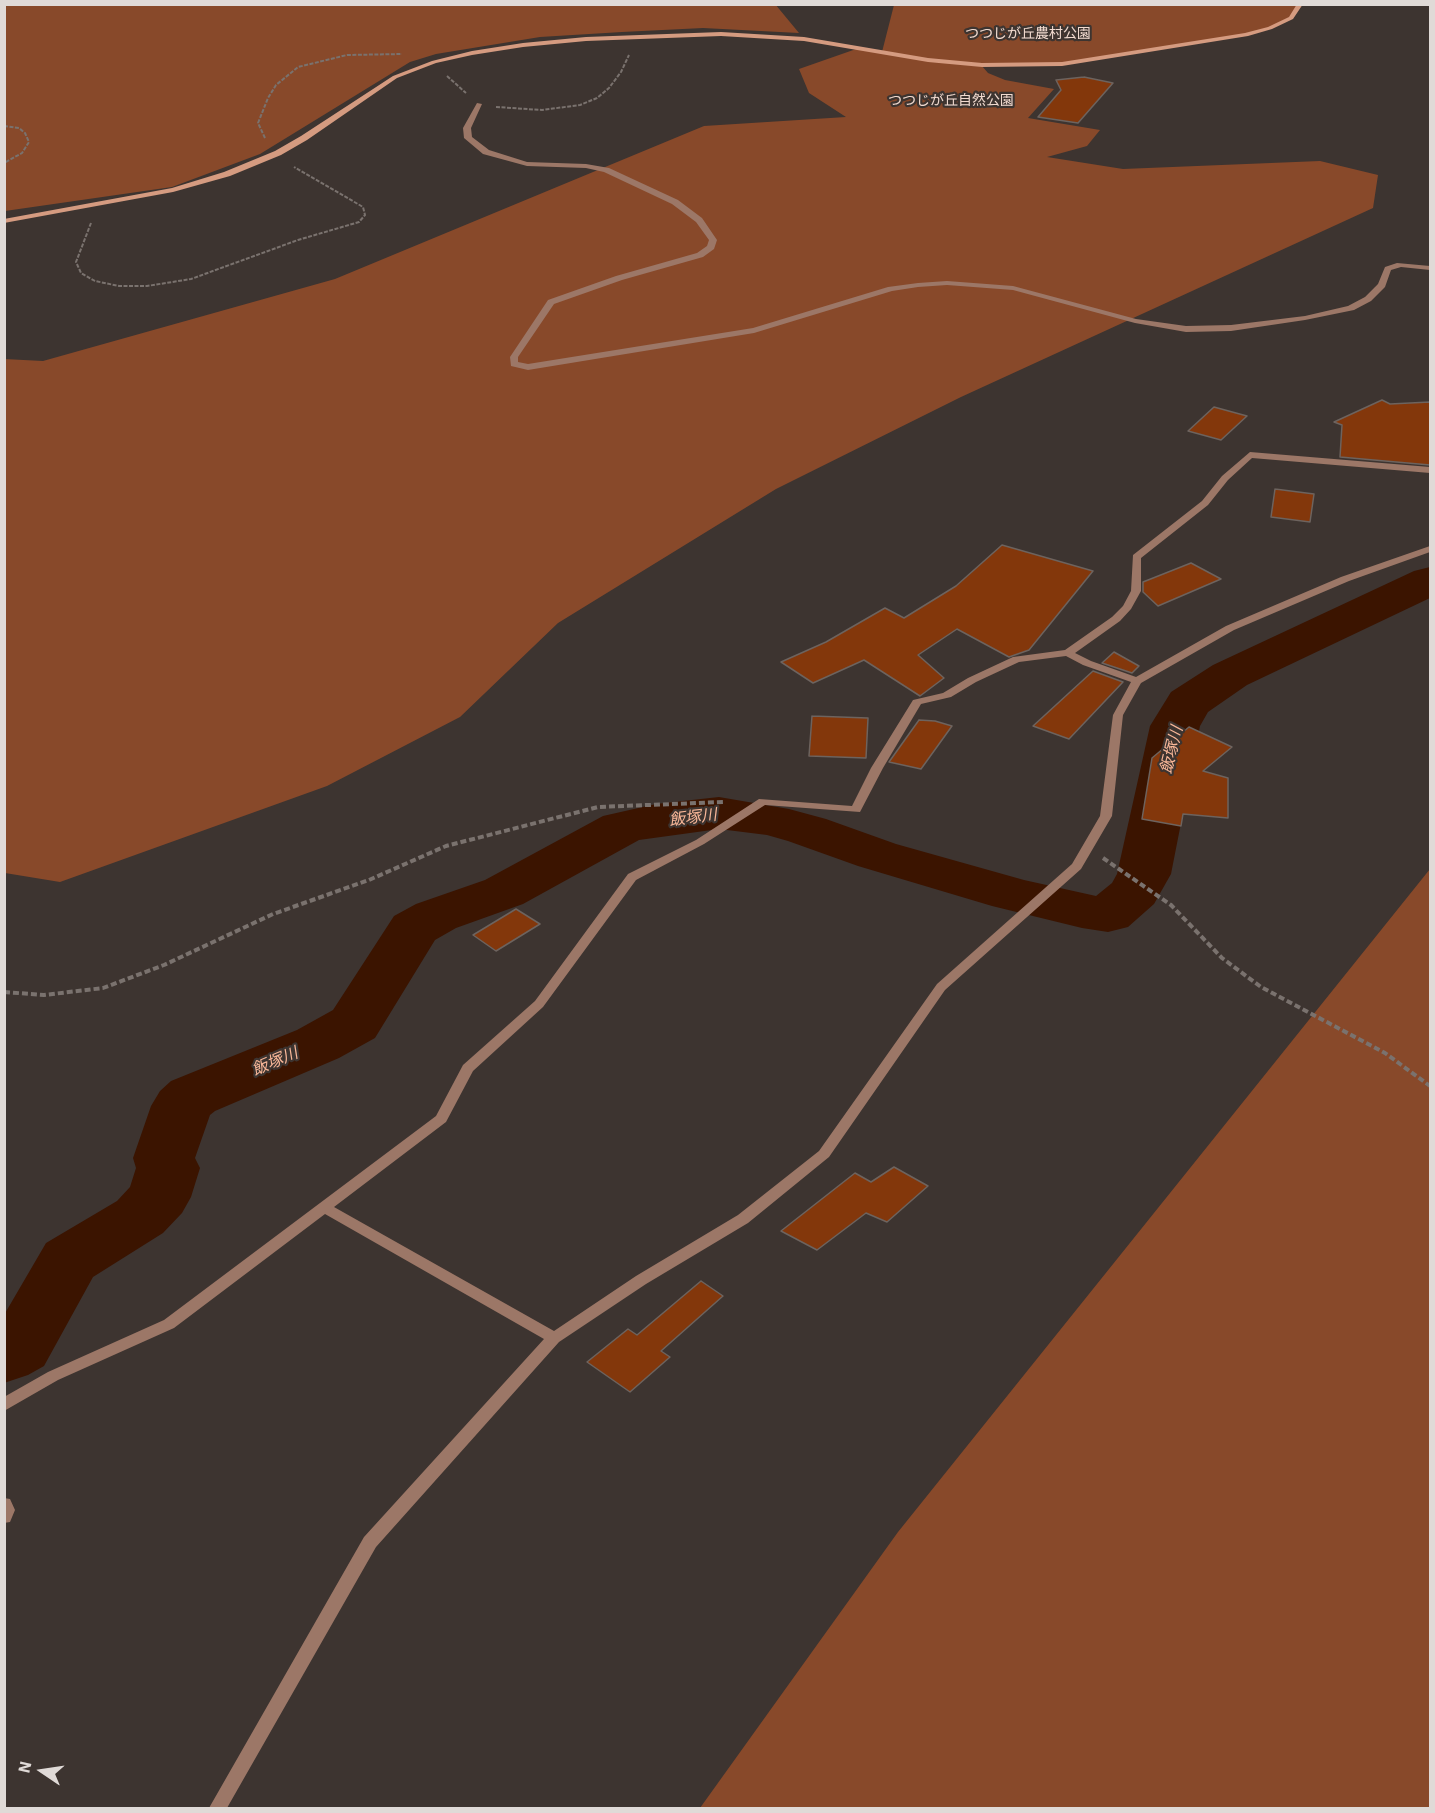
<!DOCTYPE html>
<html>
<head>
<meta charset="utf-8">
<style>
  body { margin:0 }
  #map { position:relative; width:1435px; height:1813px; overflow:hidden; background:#3d3430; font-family:"IBM Plex Sans",sans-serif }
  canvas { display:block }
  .frame { position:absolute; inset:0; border:6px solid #e0dad7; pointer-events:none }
  .north { position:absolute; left:12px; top:1741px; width:60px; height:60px; -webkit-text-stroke:4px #3d3430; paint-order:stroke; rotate:283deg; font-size:16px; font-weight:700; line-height:24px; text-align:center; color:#e0dad7 }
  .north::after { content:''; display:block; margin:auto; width:21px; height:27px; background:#e0dad7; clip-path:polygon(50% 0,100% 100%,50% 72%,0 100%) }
</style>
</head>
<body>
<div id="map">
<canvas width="1435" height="1813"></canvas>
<div class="frame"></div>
<div class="north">N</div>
</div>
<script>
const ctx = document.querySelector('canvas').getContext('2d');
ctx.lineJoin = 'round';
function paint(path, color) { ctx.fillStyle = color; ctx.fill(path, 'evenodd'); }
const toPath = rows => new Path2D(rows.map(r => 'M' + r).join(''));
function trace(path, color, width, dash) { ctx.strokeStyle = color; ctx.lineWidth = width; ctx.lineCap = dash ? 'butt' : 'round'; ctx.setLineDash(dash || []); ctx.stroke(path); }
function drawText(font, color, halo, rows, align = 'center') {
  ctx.font = font + ' "IBM Plex Sans","Noto Sans JP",sans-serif'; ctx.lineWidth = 4.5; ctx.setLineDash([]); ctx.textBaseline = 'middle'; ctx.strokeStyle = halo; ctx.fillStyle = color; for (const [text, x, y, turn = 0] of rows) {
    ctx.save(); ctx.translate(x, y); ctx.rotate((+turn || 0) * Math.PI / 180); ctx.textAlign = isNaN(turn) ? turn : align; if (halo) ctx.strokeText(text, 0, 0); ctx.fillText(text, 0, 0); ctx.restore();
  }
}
const green = toPath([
  [775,4,799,33,703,28,622,32,540,37,436,54,410,62,260,154,172,187,5,211,5,5],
  [894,5,1300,5,1291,18,1270,28,1246,35,1062,64,982,66,988,73,1005,80,1054,89,1028,118,1100,130,1087,146,1047,157,1123,169,1320,161,1378,175,1373,208,961,397,776,489,558,623,460,717,327,786,60,882,5,873,4,359,43,361,335,279,704,126,846,117,809,93,799,69,859,48,882,52],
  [1430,869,1430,1808,700,1808,898,1532]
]);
const river = toPath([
  [1430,567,1430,598,1247,685,1208,712,1200,726,1171,874,1154,904,1128,927,1108,932,1082,928,992,906,858,866,788,841,767,835,719,829,639,840,523,904,456,928,435,940,375,1038,339,1058,215,1111,210,1115,195,1158,200,1168,191,1197,182,1213,163,1233,93,1277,44,1366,28,1375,4,1383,4,1315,46,1243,117,1201,130,1187,136,1168,133,1158,151,1106,160,1091,171,1081,297,1030,333,1010,394,916,416,904,485,880,603,816,656,804,719,797,789,809,826,819,896,844,1024,880,1096,896,1112,883,1117,874,1150,726,1171,692,1213,665,1414,571,1430,567]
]);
const building = toPath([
  [1084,77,1113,83,1078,123,1038,117,1061,90,1056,80,1084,77],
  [1382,400,1390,404,1430,402,1430,465,1340,457,1342,425,1334,422,1382,400],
  [1214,407,1247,416,1221,440,1188,431,1214,407],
  [1275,489,1314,494,1310,522,1271,517,1275,489],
  [1002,545,1093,571,1029,650,1009,657,957,629,918,655,944,678,920,696,864,660,813,683,781,662,826,642,885,608,904,618,956,586,1002,545],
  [1191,563,1221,579,1158,606,1143,592,1143,582,1191,563],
  [1114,652,1139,666,1132,673,1102,663,1114,652],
  [1093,671,1123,682,1069,739,1033,726,1093,671],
  [812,716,868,718,866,758,809,756,812,716],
  [919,720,935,721,952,726,921,769,889,762,919,720],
  [1189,727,1232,747,1203,771,1228,778,1228,818,1183,814,1181,826,1142,819,1152,758,1189,727],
  [516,909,540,924,496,951,473,935,516,909],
  [894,1167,928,1186,887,1222,866,1213,817,1250,781,1231,855,1173,871,1182,894,1167],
  [701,1281,723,1296,661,1351,670,1357,630,1392,587,1362,628,1329,637,1335,701,1281]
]);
const pathFar1 = toPath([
  [447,76,466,93],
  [496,107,542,110,580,105,597,98,609,88,621,72,629,55],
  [4,126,19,128,25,133,29,142,22,153,4,163],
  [265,138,258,123,268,98,276,85,298,67,347,55,402,54],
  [91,223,76,262,81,273,95,281,119,286,147,286,191,279,298,240,359,222,365,215,363,207,294,167]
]);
const path = toPath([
  [1103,858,1171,905,1222,958,1261,987,1385,1053,1430,1086],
  [4,992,44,995,103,988,164,965,273,914,369,880,446,846,598,807,723,802]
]);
const street = toPath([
  [477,103,482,104,471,128,472,137,489,150,527,162,586,164,609,168,678,200,702,218,717,240,714,249,703,257,622,280,554,304,518,357,518,362,528,364,753,328,888,287,918,283,947,281,1013,286,1136,319,1186,326,1231,325,1305,316,1348,306,1365,297,1378,284,1385,267,1397,263,1430,266,1430,270,1401,267,1391,270,1385,287,1371,301,1354,310,1305,320,1231,331,1186,332,1135,323,1013,290,947,285,918,287,892,291,754,333,528,370,511,366,510,357,548,300,616,276,697,253,707,246,709,240,696,222,672,204,604,172,586,168,527,166,483,154,464,138,463,128,477,103],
  [1250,452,1430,467,1430,473,1252,458,1228,480,1208,505,1141,558,1141,591,1131,609,1120,621,1075,653,1091,661,1136,677,1226,626,1341,577,1430,546,1430,552,1349,581,1234,630,1141,683,1123,715,1112,816,1081,869,945,990,829,1157,748,1223,646,1284,559,1342,376,1547,227,1808,209,1808,364,1537,544,1339,325,1214,174,1328,58,1380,4,1411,4,1397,48,1372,164,1320,436,1116,463,1065,535,1001,628,874,696,840,759,799,852,806,871,768,913,700,943,693,968,678,1013,657,1065,650,1112,617,1123,606,1131,591,1133,555,1202,501,1222,476,1250,452],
  [1066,656,1083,665,1131,682,1113,715,1100,816,1072,864,937,984,819,1151,738,1215,636,1276,554,1331,334,1207,446,1122,473,1071,543,1007,636,880,704,844,765,805,860,812,883,768,921,704,951,697,976,682,1019,662,1066,656],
  [4,1498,10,1499,15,1510,10,1522,4,1523,4,1498]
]);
const secondary = toPath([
  [1297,4,1303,4,1293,19,1272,29,1248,36,1062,66,982,67,928,62,804,41,721,36,586,41,523,47,472,55,436,63,397,78,307,140,281,155,230,176,173,192,4,223,4,219,172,188,224,172,275,151,301,136,393,76,432,61,472,51,523,43,586,37,721,32,804,37,928,58,982,63,1062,62,1245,33,1268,27,1289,17,1297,4]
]);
const farParknames = [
  ["つつじが丘農村公園",1028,34],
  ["つつじが丘自然公園",951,101]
];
const waterNames = [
  ["飯塚川",1172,750,-76],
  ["飯塚川",693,818,-7],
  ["飯塚川",275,1062,-23]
];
paint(green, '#88492a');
paint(river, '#3b1400');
paint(building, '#83370b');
trace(building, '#6d635e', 1.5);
trace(pathFar1, '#7a726e', 2, [4, 1.5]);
trace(path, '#7a726e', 4, [6, 3]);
paint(street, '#9c7767');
paint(secondary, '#d59b80');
drawText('14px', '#f1dacf', '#3d3430', farParknames);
drawText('italic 16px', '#f9b798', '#3d3430', waterNames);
</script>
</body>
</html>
